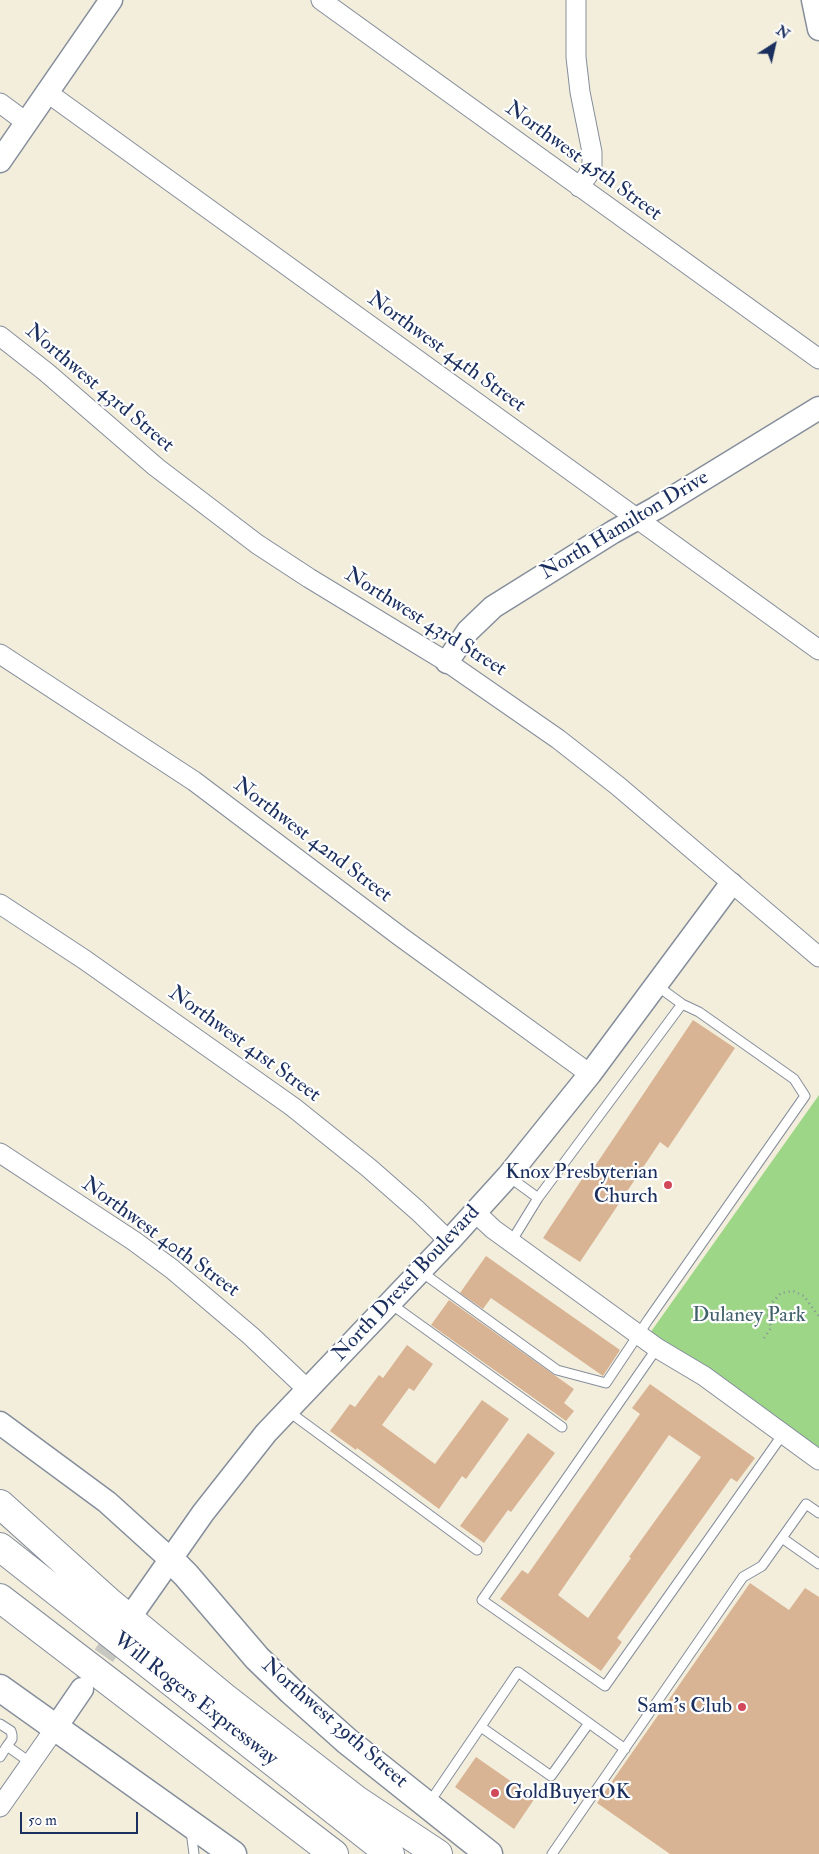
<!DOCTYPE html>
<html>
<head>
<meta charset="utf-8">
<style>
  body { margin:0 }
  #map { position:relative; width:819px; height:1854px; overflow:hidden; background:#f2eedb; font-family:"IM FELL Double Pica",serif }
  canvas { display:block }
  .north { position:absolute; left:749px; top:20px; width:50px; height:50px; -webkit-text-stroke:4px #fff; paint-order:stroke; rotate:35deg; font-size:14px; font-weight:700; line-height:20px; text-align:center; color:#1b2f5e }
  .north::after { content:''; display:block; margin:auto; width:18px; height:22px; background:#1b2f5e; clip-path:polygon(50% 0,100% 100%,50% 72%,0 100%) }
  .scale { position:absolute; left:20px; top:1812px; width:118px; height:22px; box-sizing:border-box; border:2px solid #1b2f5e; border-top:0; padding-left:6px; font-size:15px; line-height:18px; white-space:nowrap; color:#1b2f5e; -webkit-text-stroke:4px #fff; paint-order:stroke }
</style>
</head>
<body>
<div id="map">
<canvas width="819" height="1854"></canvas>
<div class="north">N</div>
<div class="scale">50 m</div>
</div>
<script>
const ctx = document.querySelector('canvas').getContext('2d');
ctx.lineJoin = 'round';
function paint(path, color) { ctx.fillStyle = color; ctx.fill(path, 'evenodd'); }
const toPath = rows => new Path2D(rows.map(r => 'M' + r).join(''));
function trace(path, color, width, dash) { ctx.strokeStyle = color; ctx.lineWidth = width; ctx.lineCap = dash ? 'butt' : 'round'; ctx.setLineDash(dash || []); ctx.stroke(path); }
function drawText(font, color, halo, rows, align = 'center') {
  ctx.font = font + ' "IM FELL Double Pica",serif'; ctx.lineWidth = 4.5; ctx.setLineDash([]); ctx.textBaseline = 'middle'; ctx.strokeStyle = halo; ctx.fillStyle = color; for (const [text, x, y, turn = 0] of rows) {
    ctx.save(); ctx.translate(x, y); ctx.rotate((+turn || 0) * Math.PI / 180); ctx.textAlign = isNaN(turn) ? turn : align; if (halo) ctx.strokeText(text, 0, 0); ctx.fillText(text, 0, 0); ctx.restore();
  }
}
const green = toPath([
  [819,1095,819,1454,650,1333]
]);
const building = toPath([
  [693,1020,735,1048,668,1148,660,1142,580,1262,543,1238,590,1167,593,1169],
  [486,1256,620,1350,603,1376,491,1298,483,1309,460,1293],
  [449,1300,574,1389,564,1403,574,1411,566,1421,431,1325],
  [407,1345,433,1364,414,1391,409,1388,382,1425,435,1464,482,1400,509,1419,466,1479,462,1476,439,1509,357,1448,356,1450,330,1431,350,1404,355,1407,379,1375,383,1378],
  [650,1384,755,1458,737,1482,731,1478,617,1638,622,1642,601,1671,500,1599,522,1570,528,1574,640,1414,632,1408],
  [669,1435,701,1457,629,1557,631,1558,588,1618,558,1595],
  [528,1433,555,1453,511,1512,508,1510,484,1543,460,1526],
  [750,1583,789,1610,805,1588,819,1597,819,1854,670,1854,597,1803],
  [476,1757,535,1798,514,1829,455,1787]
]);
const tertiaryTunnel = toPath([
  [85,1683,125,1625]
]);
const path = toPath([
  [764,1338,771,1328,768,1316,769,1306,781,1293,793,1291,804,1296,819,1317]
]);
const service = toPath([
  [508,1176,538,1198],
  [511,1242,538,1198,682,1004],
  [420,1271,557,1370,606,1383,648,1320,805,1096,794,1079,699,1012,682,1004,656,985],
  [391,1304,562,1427],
  [657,1348,482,1600,605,1686,783,1434],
  [288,1411,477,1550],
  [782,1538,819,1564],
  [0,1724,11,1731,12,1735,12,1739,7,1746,31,1763],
  [481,1727,551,1776,589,1723],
  [0,1757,7,1746],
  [429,1803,518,1672,625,1749],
  [191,1831,194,1854],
  [552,1854,743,1577,762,1566,806,1504,819,1513]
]);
const minor = toPath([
  [321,0,819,359],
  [576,0,576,57,580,92,592,152,592,165,588,175,579,187],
  [48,93,819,650],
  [0,103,27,123],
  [0,336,46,372,156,467,257,544,309,578,447,662,558,739,618,786,819,957],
  [0,654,194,781,401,937,590,1074],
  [0,904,85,960,293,1107,369,1168,418,1211,449,1241],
  [0,1153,134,1241,172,1269,251,1336,307,1389],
  [475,1212,493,1229,639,1335,657,1348,704,1376,819,1460],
  [0,1807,56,1727]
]);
const tertiary = toPath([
  [813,0,819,29],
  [0,161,111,0],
  [447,662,468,631,493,607,613,532,656,508,819,408],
  [0,1423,107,1502,170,1559],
  [135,1610,203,1513,266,1433,449,1241,508,1176,590,1074,731,884],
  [56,1727,82,1689]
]);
const secondary = toPath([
  [170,1559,186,1575,257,1658,291,1691,347,1741,489,1854],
  [0,1688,233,1854]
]);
const motorway = toPath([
  [0,1504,108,1601,224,1697,358,1801,438,1854],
  [0,1547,390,1854],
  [0,1598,334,1854]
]);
const markers = [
  [668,1185,5,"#d1495b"],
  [742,1707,5,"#d1495b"],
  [495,1793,5,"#d1495b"]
];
const streetNames = [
  ["Northwest 45th Street",583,162,36],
  ["Northwest 44th Street",446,353,36],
  ["Northwest 43rd Street",99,389,40],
  ["North Hamilton Drive",625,526,-31],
  ["Northwest 43rd Street",425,623,32],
  ["Northwest 42nd Street",312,841,37],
  ["Northwest 41st Street",244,1045,36],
  ["Northwest 40th Street",160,1238,36],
  ["North Drexel Boulevard",407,1284,-47],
  ["Will Rogers Expressway",195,1700,38],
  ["Northwest 39th Street",334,1724,41]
];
const poiNames = [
  ["Knox Presbyterian",658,1173],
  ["Church",658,1197],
  ["Sam's Club",732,1707],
  ["GoldBuyerOK",505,1793,"left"]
];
const parkNames = [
  ["Dulaney Park",749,1316]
];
paint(green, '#9ed688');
paint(building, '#d9b494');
trace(tertiaryTunnel, '#c7c8c2', 22, [22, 11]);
trace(service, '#868e9c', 11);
trace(minor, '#868e9c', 21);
trace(tertiary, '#868e9c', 25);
trace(secondary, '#868e9c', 29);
trace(motorway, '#868e9c', 30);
trace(path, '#868e9c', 2.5, [1, 4]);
trace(service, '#fff', 9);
trace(minor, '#fff', 19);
trace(tertiary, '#fff', 22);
trace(secondary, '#fff', 26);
trace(motorway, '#fff', 28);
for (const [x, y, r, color] of markers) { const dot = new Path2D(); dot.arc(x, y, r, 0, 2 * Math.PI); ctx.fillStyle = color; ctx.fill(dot); trace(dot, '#fff', 2); }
drawText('21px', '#1b2f5e', '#fff', streetNames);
drawText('21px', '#1b2f5e', '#fff', poiNames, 'right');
drawText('21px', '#42616b', '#fff', parkNames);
</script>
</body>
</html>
